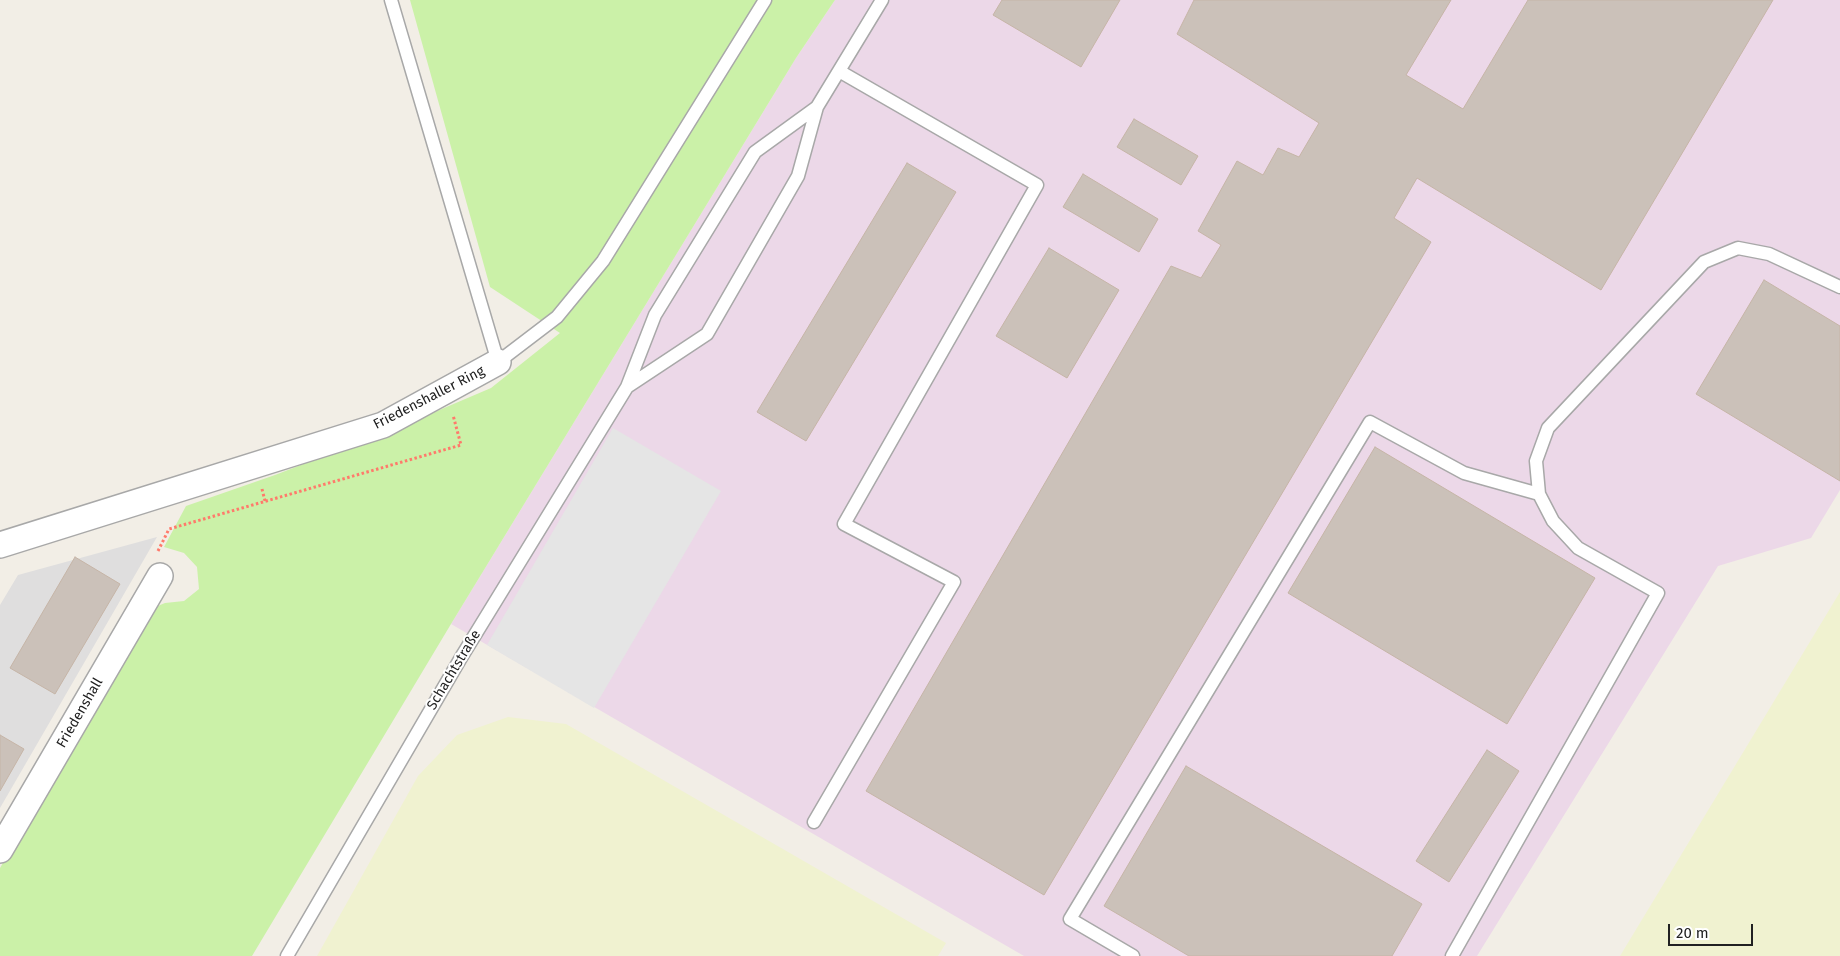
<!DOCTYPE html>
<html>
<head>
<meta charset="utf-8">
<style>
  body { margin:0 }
  #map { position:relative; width:1840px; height:956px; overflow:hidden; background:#f2eee6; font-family:"Fira Sans",sans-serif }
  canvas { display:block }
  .scale { position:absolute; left:1668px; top:924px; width:85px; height:22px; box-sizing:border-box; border:2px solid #212121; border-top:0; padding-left:6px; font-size:15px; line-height:18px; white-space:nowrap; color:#212121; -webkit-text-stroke:4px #fff; paint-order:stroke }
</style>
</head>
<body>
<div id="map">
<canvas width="1840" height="956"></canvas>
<div class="scale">20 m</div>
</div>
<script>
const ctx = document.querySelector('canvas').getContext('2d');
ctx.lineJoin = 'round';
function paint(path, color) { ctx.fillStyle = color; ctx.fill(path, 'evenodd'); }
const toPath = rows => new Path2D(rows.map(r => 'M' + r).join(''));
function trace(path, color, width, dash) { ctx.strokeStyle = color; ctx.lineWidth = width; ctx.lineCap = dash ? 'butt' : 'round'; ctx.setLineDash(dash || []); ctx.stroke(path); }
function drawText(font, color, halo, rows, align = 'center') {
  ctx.font = font + ' "Fira Sans",sans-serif'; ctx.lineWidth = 4; ctx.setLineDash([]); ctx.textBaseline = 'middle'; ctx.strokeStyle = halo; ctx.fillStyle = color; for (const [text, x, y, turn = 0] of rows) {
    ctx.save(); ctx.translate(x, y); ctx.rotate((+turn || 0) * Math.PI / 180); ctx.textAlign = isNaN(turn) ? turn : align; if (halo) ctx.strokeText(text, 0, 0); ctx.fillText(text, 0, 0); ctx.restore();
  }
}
const residential = toPath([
  [157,537,0,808,0,605,18,575]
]);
const industrial = toPath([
  [835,0,1840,0,1840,490,1811,538,1718,566,1477,956,1024,956,451,624,796,58]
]);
const farmland = toPath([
  [1840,592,1840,956,1620,956],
  [508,717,566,724,946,943,938,956,317,956,418,776,457,735]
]);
const grass = toPath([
  [410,0,835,0,796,58,451,624,252,956,0,956,0,868,148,610,165,603,184,601,199,589,197,567,184,553,164,547,186,506,275,475,402,426,491,388,560,333,490,287]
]);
const parking = toPath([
  [613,428,721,491,594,708,487,645]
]);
const building = toPath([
  [1002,0,1120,0,1081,67,993,15,1002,0],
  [1194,0,1451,0,1406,75,1463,109,1528,0,1773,0,1601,290,1417,178,1394,218,1431,242,1044,895,866,791,1171,266,1201,278,1221,245,1198,231,1237,161,1263,175,1278,148,1299,157,1319,123,1177,34,1194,0],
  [1134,119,1198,156,1181,185,1117,147,1134,119],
  [907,163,956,192,806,441,757,412,907,163],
  [1083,174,1158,219,1139,252,1063,207,1083,174],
  [1049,248,1119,290,1067,378,996,336,1049,248],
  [1764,280,1840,326,1840,481,1696,394,1764,280],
  [1375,447,1595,578,1507,724,1288,593,1375,447],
  [75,557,120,584,55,694,10,668,75,557],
  [0,735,24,749,0,791,0,735],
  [1487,750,1519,771,1449,882,1416,861,1487,750],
  [1186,766,1422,904,1392,956,1189,956,1104,906,1186,766]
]);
const path = toPath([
  [262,489,265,501],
  [158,551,169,529,461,445,453,415]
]);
const lane = toPath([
  [391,0,498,362,557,317,603,261,765,0],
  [627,387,707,334,798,176,817,107,882,0],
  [814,822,954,582,844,524,1037,185,839,71],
  [287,956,462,656,627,387,655,315,755,152,817,107],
  [1133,956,1070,919,1370,422,1464,473,1539,494],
  [1452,956,1658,593,1578,548,1553,521,1539,494,1536,461,1548,428,1704,262,1738,248,1769,254,1840,287]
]);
const street = toPath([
  [0,545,383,425,498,362],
  [0,850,160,576]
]);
const streetNames = [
  ["Friedenshaller Ring",429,398,-27],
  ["Schachtstraße",454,670,-59],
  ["Friedenshall",80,713,-60]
];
paint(residential, '#dfdede');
paint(industrial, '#ecd8e8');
paint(farmland, '#f0f2d0');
paint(grass, '#cbf1a8');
paint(parking, '#e5e5e5');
paint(building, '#cbc1b9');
trace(building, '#c6b5a7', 1);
trace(lane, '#a8a8a8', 15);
trace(street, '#a8a8a8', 28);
trace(path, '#ff7a6b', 3, [2.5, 2.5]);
trace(lane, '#fff', 12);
trace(street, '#fff', 25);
drawText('14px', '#212121', '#fff', streetNames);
</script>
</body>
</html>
